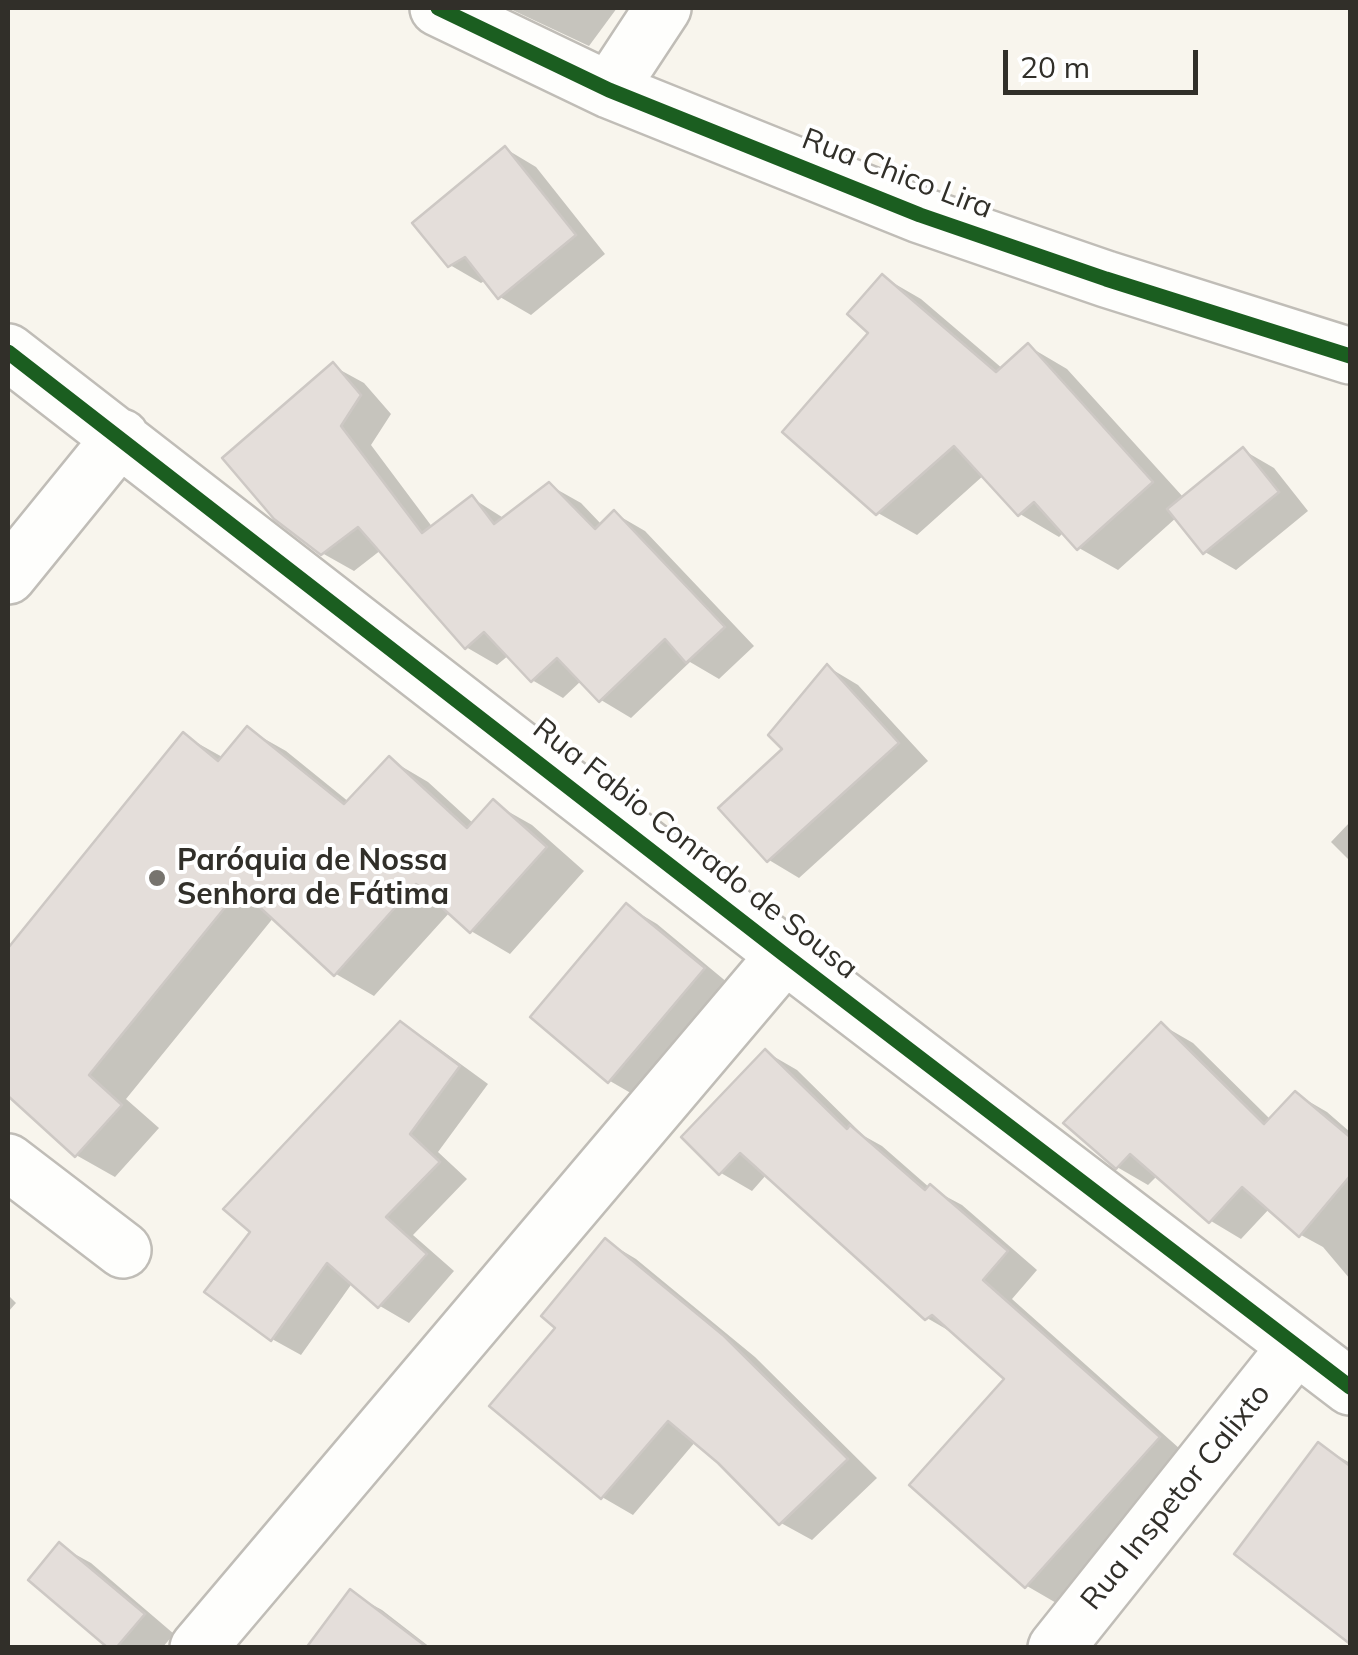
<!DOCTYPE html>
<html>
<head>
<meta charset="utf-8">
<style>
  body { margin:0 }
  #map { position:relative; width:1358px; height:1655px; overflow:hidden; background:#f8f5ed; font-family:Mulish,sans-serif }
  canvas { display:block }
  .frame { position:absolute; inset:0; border:10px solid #312f29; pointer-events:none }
  .scale { position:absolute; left:1003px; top:50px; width:195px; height:45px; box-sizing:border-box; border:5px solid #312f29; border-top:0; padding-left:12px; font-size:30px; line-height:35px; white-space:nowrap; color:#312f29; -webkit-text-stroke:8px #fff; paint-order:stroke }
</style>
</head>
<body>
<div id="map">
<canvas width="1358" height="1655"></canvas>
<div class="frame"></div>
<div class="scale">20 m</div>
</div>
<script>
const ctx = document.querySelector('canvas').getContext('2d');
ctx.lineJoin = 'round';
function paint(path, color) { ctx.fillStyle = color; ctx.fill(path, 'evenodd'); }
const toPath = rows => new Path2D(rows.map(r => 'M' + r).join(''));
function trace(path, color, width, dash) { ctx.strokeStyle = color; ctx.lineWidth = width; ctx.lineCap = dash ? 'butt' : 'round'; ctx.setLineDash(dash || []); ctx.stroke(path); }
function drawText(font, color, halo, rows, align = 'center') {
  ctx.font = font + ' Mulish,sans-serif'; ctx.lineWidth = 8; ctx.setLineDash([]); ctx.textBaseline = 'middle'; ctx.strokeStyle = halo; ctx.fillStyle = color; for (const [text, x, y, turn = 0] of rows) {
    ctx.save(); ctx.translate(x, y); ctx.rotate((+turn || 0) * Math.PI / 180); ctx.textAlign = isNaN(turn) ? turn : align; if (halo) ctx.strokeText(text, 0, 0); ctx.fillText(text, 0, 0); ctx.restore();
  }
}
const shadow = toPath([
  [508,8,617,8,589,46],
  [506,149,536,167,605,254,531,315,500,297,486,280,481,283,450,265],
  [883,277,921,299,1003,369,1028,346,1067,369,1184,498,1243,450,1274,468,1308,511,1236,570,1205,552,1177,517,1118,570,1079,548,1064,532,1059,537,1020,514,984,475,917,535,878,513,872,333],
  [333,366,364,383,391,414,371,445,433,528,472,498,505,519,549,485,581,503,602,525,614,513,645,531,754,646,719,679,690,662,631,718,601,700,582,680,563,698,532,680,509,655,497,665,466,647,381,550,354,571,322,553],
  [828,667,858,685,928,761,799,878,769,860,786,749],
  [247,729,286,751,349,802,389,759,428,782,474,824,493,803,532,825,584,871,510,954,471,931,450,912,374,996,336,974,274,917,126,1099,159,1128,115,1177,76,1155,8,1092,8,952,183,735,224,758],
  [1350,822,1350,861,1331,842],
  [627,906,657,924,734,988,641,1099,610,1081,533,1017],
  [401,1024,429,1041,488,1084,438,1152,467,1179,413,1235,454,1271,409,1323,380,1306,353,1282,301,1355,272,1339],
  [1162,1025,1193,1043,1271,1120,1296,1094,1327,1112,1350,1132,1350,1279,1323,1247,1301,1235,1270,1208,1241,1239,1211,1221,1158,1175,1148,1185,1117,1167],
  [766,1052,797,1070,864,1136,882,1146,930,1188,962,1205,1037,1270,1012,1299,1189,1457,1058,1604,1027,1586,913,1485,1008,1379,958,1336,927,1318,767,1174,752,1191,721,1173],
  [606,1241,636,1259,755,1357,877,1478,812,1540,781,1523,696,1441,633,1515,602,1497,559,1327],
  [8,1295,16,1303,8,1312],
  [1319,1445,1350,1463,1350,1642,1237,1553],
  [60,1546,91,1563,174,1634,162,1648,112,1648],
  [351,1593,382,1610,431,1648,309,1648]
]);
const building = toPath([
  [505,146,576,235,498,299,465,257,448,267,412,223,505,146],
  [882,274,996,372,1028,343,1153,482,1077,550,1034,502,1018,516,954,446,876,515,782,432,868,333,847,314,882,274],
  [333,362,361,395,341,426,422,533,472,495,494,524,549,482,595,529,614,510,725,627,686,663,665,639,599,702,557,658,531,682,484,632,465,649,358,527,321,555,274,519,222,458,333,362],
  [1243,447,1279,492,1203,554,1167,509,1243,447],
  [827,664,899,743,767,862,718,808,782,749,768,735,827,664],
  [247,726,344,804,389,756,467,828,493,799,547,847,470,933,416,884,334,976,240,889,89,1075,122,1105,75,1157,8,1096,8,948,183,732,218,761,247,726],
  [626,903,705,968,608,1083,530,1017,626,903],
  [400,1021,460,1066,410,1134,440,1162,386,1217,427,1254,378,1308,327,1263,271,1341,204,1292,250,1232,223,1209,400,1021],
  [1161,1022,1264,1124,1295,1091,1350,1137,1350,1176,1299,1237,1242,1187,1209,1223,1130,1154,1116,1169,1063,1123,1161,1022],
  [765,1049,847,1129,850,1125,925,1190,930,1184,1008,1251,983,1280,1160,1437,1025,1588,909,1485,1004,1379,932,1315,925,1320,740,1153,719,1175,681,1137,765,1049],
  [605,1238,724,1336,848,1459,779,1525,718,1463,668,1421,601,1499,489,1406,555,1328,541,1316,605,1238],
  [1318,1442,1350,1466,1350,1644,1234,1554,1318,1442],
  [59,1542,145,1614,116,1648,108,1648,28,1580,59,1542],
  [350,1589,428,1648,306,1648,350,1589]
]);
const minor = toPath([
  [438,8,609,90,920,215,1106,279,1350,356],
  [609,90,663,8],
  [8,352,785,955,1350,1387],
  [8,576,121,437],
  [8,1162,123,1250],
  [198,1648,785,955],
  [1056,1648,1296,1347]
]);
const cycleway = toPath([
  [438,8,609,90,920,215,1106,279,1350,356],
  [8,352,785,955,1350,1387]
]);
const markers = [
  [157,878,10,"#77746e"]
];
const streetNames = [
  ["Rua Chico Lira",897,174,21],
  ["Rua Fabio Conrado de Sousa",695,849,38],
  ["Rua Inspetor Calixto",1176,1497,-51]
];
const poiNames = [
  ["Paróquia de Nossa",177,861],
  ["Senhora de Fátima",177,895]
];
paint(shadow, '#0003');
paint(building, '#e4deda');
trace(building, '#cdc8c4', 2.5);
trace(minor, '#c0bdb7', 60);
trace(minor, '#fefefc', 55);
trace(cycleway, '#1b5e20', 15);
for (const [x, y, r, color] of markers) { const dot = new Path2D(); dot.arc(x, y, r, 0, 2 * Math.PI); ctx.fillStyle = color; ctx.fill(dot); trace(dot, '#fff', 4); }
drawText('30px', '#312f29', '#fff', streetNames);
drawText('bold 30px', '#312f29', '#fff', poiNames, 'left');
</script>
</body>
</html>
